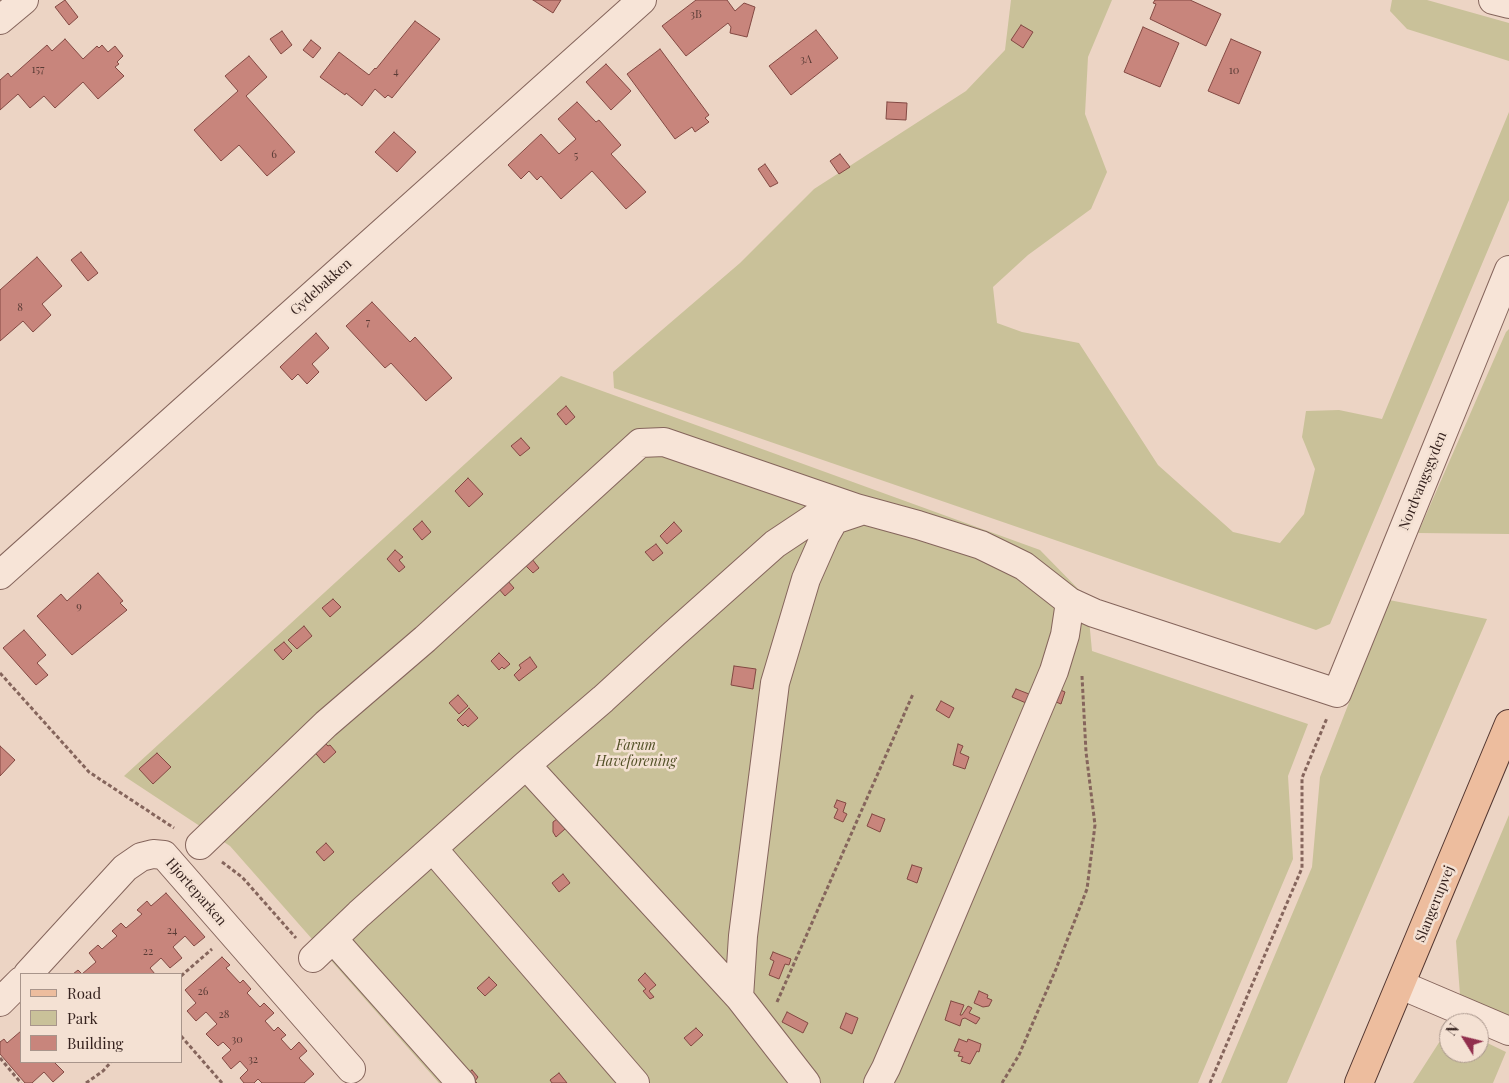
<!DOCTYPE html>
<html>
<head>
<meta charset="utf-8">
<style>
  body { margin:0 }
  #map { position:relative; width:1509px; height:1083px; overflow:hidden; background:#ecd4c4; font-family:"Playfair Display",serif }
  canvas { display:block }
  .legend { position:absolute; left:20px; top:973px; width:162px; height:90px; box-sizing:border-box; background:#f4e1d3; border:1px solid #a8958b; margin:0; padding:6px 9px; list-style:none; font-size:15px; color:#36231f }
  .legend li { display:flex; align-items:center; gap:10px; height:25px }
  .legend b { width:25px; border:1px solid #a8958b }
  .north { position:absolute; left:1439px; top:1013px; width:50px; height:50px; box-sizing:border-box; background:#f4e1d3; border:1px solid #a8958b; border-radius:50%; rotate:306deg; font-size:14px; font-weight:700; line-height:20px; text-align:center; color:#36231f }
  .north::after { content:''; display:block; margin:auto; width:18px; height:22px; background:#912f4d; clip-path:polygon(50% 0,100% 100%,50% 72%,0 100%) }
</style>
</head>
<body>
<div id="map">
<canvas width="1509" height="1083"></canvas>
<ul class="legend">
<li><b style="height:6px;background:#edbd9e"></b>Road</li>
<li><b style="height:14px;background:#c9c199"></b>Park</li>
<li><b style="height:14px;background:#c8857c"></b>Building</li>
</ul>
<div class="north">N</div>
</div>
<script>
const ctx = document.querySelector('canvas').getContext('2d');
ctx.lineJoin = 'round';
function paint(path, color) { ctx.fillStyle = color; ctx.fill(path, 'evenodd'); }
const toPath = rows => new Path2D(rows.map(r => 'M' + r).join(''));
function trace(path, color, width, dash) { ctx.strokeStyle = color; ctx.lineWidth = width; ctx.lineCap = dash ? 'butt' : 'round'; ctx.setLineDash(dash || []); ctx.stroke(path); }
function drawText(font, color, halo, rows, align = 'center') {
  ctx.font = font + ' "Playfair Display",serif'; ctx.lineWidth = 5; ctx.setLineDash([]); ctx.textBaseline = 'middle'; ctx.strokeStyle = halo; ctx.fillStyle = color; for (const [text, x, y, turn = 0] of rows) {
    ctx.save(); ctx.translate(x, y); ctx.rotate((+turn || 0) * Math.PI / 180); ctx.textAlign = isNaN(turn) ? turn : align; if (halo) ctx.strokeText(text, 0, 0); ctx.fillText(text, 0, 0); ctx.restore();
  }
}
const green = toPath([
  [1011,0,1112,0,1088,57,1085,114,1107,172,1091,209,1028,255,993,287,997,323,1022,332,1079,343,1158,465,1233,532,1280,543,1304,514,1315,469,1302,437,1306,411,1339,410,1382,419,1509,112,1509,200,1330,624,1316,630,614,388,613,372,740,263,814,189,966,91,1005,50],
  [1392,0,1427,0,1509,23,1509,61,1407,29,1390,11],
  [1509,329,1509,534,1418,533,1506,332],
  [561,376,1040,550,1087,598,1092,651,1308,724,1288,776,1293,859,1198,1083,439,1083,230,846,124,776],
  [1389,600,1487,619,1287,1083,1221,1083,1312,867,1320,777],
  [1509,815,1509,1019,1460,995,1456,941],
  [1449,1027,1449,1053,1479,1053,1479,1039,1506,1052,1493,1083,1413,1083]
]);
const building = toPath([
  [65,0,78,17,69,25,55,7,65,0],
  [533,0,561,0,553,13,533,0],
  [696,0,727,0,735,11,744,3,755,7,747,37,730,33,731,27,728,23,686,56,662,26,696,0],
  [1155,0,1190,0,1221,14,1206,46,1150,19,1156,4,1153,3,1155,0],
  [415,21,440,39,392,98,388,95,385,98,375,89,362,106,346,93,345,95,320,77,339,52,369,75,375,68,376,69,415,21],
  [1021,25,1033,32,1023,48,1011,40,1021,25],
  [1143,27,1179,43,1160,87,1124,72,1143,27],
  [816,30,838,58,791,95,769,66,816,30],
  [282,31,292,45,281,54,270,39,282,31],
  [65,39,83,59,97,46,99,48,102,45,108,52,115,46,123,56,117,62,119,64,115,67,124,76,98,99,83,82,55,108,44,96,30,108,18,94,0,110,0,80,8,73,11,77,47,45,52,51,65,39],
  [1231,39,1261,52,1239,104,1208,91,1231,39],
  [311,40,321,48,313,58,303,50,311,40],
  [660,49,709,115,705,118,709,122,695,132,692,127,675,139,627,74,660,49],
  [249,56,267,77,246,96,295,152,267,176,239,145,221,161,194,130,238,91,225,76,249,56],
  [606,64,631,91,611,110,586,82,606,64],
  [577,102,596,122,599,120,621,145,611,154,646,192,626,209,592,171,561,199,541,176,537,180,529,171,521,179,508,165,541,134,559,154,576,139,558,119,577,102],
  [887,102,907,103,906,120,886,119,887,102],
  [394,132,416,152,397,172,375,152,394,132],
  [840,154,850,167,839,174,830,161,840,154],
  [765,164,778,183,770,187,758,169,765,164],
  [81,252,98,273,88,281,71,260,81,252],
  [37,257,62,286,42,304,51,315,33,332,23,321,0,341,0,290,37,257],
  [372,302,410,342,415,337,452,378,426,401,391,363,385,368,346,326,372,302],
  [316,333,329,348,312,364,319,372,307,384,298,374,292,380,280,367,316,333],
  [566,406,575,417,566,425,557,414,566,406],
  [521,438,530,448,520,456,511,446,521,438],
  [468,478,483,494,469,507,455,491,468,478],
  [422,521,431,532,422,540,413,529,422,521],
  [674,522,682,531,667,544,660,536,674,522],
  [656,544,663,553,653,561,645,552,656,544],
  [395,550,403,557,399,560,405,567,399,572,387,559,395,550],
  [532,559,539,568,533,573,525,565,532,559],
  [98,573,123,601,120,603,127,610,72,655,37,616,61,594,67,601,98,573],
  [501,573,514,588,505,596,492,581,501,573],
  [333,599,341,607,330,617,322,608,333,599],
  [304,626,312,636,297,649,288,640,304,626],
  [24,630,46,655,37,663,48,675,36,685,3,648,24,630],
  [284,642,292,651,283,660,274,650,284,642],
  [499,653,510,664,504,669,502,667,499,670,491,661,499,653],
  [530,657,537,667,519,681,514,675,521,668,519,665,530,657],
  [734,666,756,669,753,689,731,685,734,666],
  [1056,688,1065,692,1061,704,1051,700,1056,688],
  [1016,689,1029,694,1026,703,1012,697,1016,689],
  [458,695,468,706,459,714,449,703,458,695],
  [941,701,954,708,949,718,936,710,941,701],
  [469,708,478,718,468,727,465,724,463,726,457,720,469,708],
  [320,738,328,746,330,745,336,752,324,763,310,747,320,738],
  [958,744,963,746,960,753,969,757,965,769,953,765,958,744],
  [0,746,15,760,0,776,0,746],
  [157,753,171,767,153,784,139,769,157,753],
  [837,800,846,803,843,812,847,814,843,822,834,818,838,809,834,807,837,800],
  [872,814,885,819,880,832,867,826,872,814],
  [557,819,565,829,556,837,553,832,553,822,557,819],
  [326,843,334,852,324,861,316,852,326,843],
  [912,865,922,868,917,883,907,879,912,865],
  [563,874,570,883,559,892,552,883,563,874],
  [166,893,205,937,194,946,185,936,173,947,182,958,170,968,161,958,150,968,155,974,73,974,78,970,82,974,96,962,89,953,98,945,102,949,117,936,112,931,121,923,126,928,142,914,137,910,147,901,151,906,166,893],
  [773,952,791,959,789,965,785,964,779,979,769,975,774,961,770,959,773,952],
  [222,957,230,965,226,968,240,983,243,980,251,989,247,993,260,1007,264,1003,274,1013,265,1021,274,1031,278,1027,286,1035,281,1039,291,1050,299,1042,307,1051,299,1058,314,1074,304,1083,262,1083,258,1079,254,1083,244,1083,240,1078,248,1070,240,1061,231,1069,222,1058,231,1050,223,1042,218,1046,206,1034,217,1024,206,1012,196,1021,187,1011,196,1003,185,990,222,957],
  [645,973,656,985,649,991,654,997,650,999,643,991,646,989,638,980,645,973],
  [489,977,497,985,485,996,477,988,489,977],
  [979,991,988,995,987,998,992,1000,989,1006,983,1007,974,1003,979,991],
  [951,1001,964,1005,960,1015,962,1015,968,1006,972,1008,969,1013,980,1018,976,1024,965,1018,962,1019,960,1026,945,1020,951,1001],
  [787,1012,808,1023,803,1033,782,1022,787,1012],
  [846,1013,858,1018,852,1034,840,1028,846,1013],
  [696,1028,703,1035,691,1046,684,1038,696,1028],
  [21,1031,21,1062,54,1062,64,1072,53,1082,44,1072,32,1083,25,1083,0,1054,0,1042,4,1039,7,1043,21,1031],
  [959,1039,967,1042,968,1039,981,1044,979,1052,977,1051,970,1064,961,1061,963,1057,958,1056,960,1052,954,1051,959,1039],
  [472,1070,478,1077,475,1081,477,1083,470,1083,467,1074,472,1070],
  [559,1073,567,1083,552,1083,550,1080,559,1073]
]);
const path = toPath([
  [0,673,89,772,174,828],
  [222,862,242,877,296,938],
  [181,976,212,949],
  [777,1002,913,694],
  [181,1036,222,1083],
  [0,1058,21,1083],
  [86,1083,103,1071,111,1062],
  [1002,1083,1019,1055,1056,969,1087,889,1095,825,1086,752,1082,676],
  [1210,1083,1302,868,1302,778,1327,718]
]);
const minor = toPath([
  [1493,0,1509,4],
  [0,20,24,0],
  [0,575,642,0],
  [526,765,739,997],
  [200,845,326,724,425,639,640,443,664,442,856,508,918,525,981,545,1024,566,1070,602,1094,613,1337,693,1509,270],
  [433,849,635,1083],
  [333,939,461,1083],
  [313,958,359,914,526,765,603,699,674,634,775,544,838,502],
  [28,974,125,868,141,857,153,854,164,855,351,1069],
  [1401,985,1509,1031],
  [0,1002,21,981],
  [806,1083,739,997,743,936,775,683,806,579,825,536,834,520,858,512],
  [878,1083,886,1068,933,958,1054,671,1065,635,1070,602]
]);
const major = toPath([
  [1359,1083,1509,724]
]);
const numberNames = [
  ["3B",696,15],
  ["3A",806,60],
  ["157",38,70],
  ["10",1234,71],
  ["4",396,72],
  ["6",274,155],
  ["5",576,156],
  ["8",20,308],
  ["7",368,323],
  ["9",79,607],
  ["24",172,931],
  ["22",148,952],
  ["26",203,992],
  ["28",224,1015],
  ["30",237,1040],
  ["32",253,1060]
];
const streetNames = [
  ["Gydebakken",321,287,-42],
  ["Nordvangsgyden",1423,481,-68],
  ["Hjorteparken",196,892,49],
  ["Slangerupvej",1435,904,-68]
];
const parkNames = [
  ["Farum",636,746],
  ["Haveforening",636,762]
];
paint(green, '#c9c199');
paint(building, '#c8857c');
trace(building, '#834943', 1);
trace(minor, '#85655c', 30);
trace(major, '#533630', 30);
trace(path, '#85655c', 3, [4, 2.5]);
trace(minor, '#f7e4d7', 28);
trace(major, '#edbd9e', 28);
drawText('11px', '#5a3c36', null, numberNames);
drawText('14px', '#36231f', '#f4e1d3', streetNames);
drawText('italic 14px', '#525026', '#f4e1d3', parkNames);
</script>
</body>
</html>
